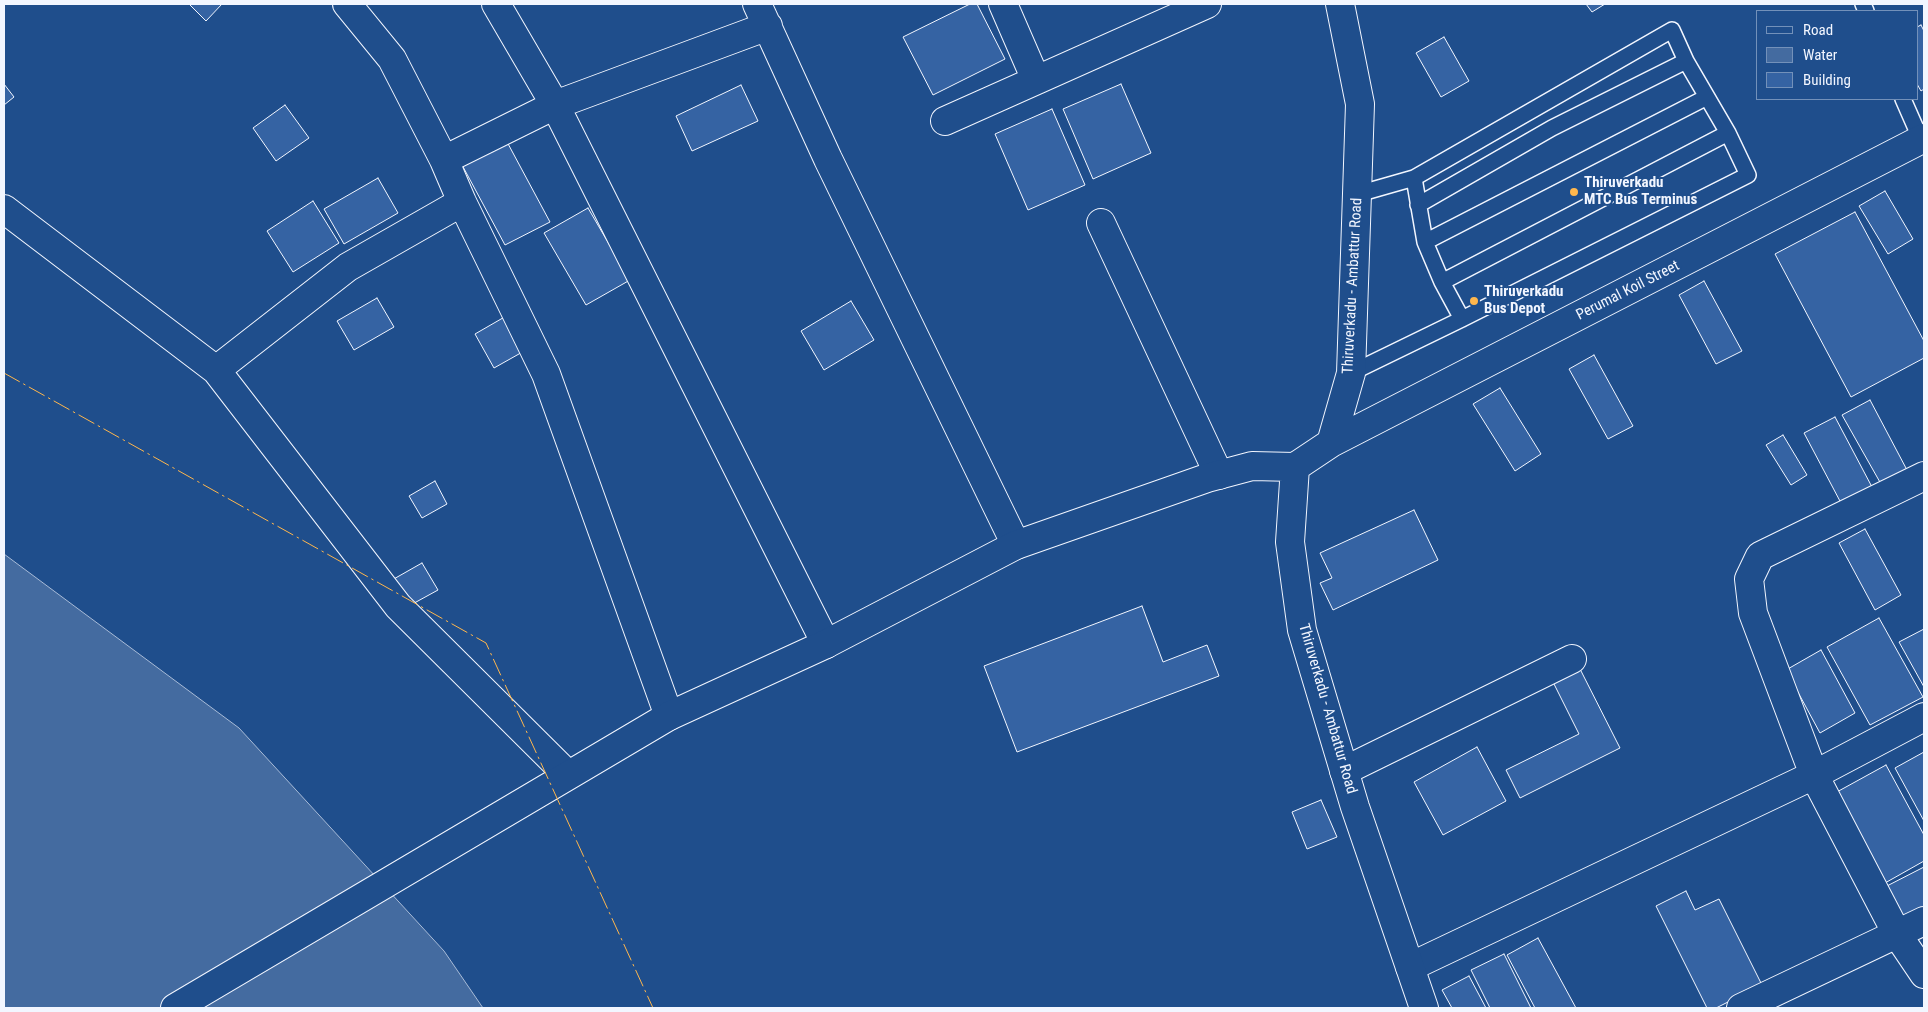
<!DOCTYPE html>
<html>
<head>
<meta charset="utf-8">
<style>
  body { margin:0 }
  #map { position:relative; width:1928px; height:1012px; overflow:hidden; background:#1f4e8c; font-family:"Roboto Condensed",sans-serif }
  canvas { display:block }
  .frame { position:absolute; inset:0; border:5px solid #f2f6ff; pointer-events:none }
  .legend { position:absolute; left:1756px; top:10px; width:162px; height:90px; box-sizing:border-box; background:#1f4e8c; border:1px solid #7391ba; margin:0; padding:6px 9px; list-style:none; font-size:15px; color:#f2f6ff }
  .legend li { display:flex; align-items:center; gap:10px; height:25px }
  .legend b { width:25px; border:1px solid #7391ba }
</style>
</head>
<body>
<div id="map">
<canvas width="1928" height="1012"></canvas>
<div class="frame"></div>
<ul class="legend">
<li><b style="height:6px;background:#1f4e8c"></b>Road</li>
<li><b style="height:14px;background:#446ba0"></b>Water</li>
<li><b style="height:14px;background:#3563a3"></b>Building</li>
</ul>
</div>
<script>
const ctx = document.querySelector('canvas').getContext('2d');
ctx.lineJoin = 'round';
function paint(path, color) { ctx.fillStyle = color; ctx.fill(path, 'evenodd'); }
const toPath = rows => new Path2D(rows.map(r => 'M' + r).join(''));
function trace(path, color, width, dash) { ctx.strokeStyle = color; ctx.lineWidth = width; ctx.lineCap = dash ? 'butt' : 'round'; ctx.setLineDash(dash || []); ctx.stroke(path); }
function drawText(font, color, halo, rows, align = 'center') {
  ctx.font = font + ' "Roboto Condensed",sans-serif'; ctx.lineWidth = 4; ctx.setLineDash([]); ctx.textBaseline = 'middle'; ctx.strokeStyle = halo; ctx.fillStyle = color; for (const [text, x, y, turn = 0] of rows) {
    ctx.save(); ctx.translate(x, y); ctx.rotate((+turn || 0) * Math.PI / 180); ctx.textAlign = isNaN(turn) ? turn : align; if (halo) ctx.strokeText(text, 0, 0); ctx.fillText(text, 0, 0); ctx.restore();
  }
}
const water = toPath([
  [4,554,239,728,444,951,483,1008,4,1008,4,554]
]);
const building = toPath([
  [189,4,222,4,206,21,189,4],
  [970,4,977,4,1005,59,933,95,903,37,970,4],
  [1586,4,1605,4,1592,12,1586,4],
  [1921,25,1924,31,1924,89,1921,91,1917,84,1917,27,1921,25],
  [1444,37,1469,81,1441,97,1416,53,1444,37],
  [4,84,14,97,4,105,4,84],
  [1121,84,1151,153,1093,179,1063,109,1121,84],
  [741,85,758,121,692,151,676,116,741,85],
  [285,105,309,138,276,161,253,128,285,105],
  [1052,109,1085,185,1028,210,995,134,1052,109],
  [506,140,550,222,505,245,461,163,506,140],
  [378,178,398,213,344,244,324,209,378,178],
  [1885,191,1913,239,1888,254,1859,206,1885,191],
  [313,201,339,243,293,272,267,231,313,201],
  [588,208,630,280,586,305,544,233,588,208],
  [1855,212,1924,341,1924,358,1851,397,1775,254,1855,212],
  [1704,281,1742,351,1716,364,1679,295,1704,281],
  [377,298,394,327,354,350,337,321,377,298],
  [851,301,874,340,824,370,801,331,851,301],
  [508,315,526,350,494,368,475,334,508,315],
  [1594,355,1633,426,1608,439,1569,369,1594,355],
  [1500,388,1541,454,1515,471,1473,404,1500,388],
  [1870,400,1907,470,1881,484,1842,415,1870,400],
  [1835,417,1872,487,1841,503,1804,433,1835,417],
  [1783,435,1807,475,1791,485,1766,445,1783,435],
  [435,481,447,504,422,518,409,496,435,481],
  [1414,510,1438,560,1333,610,1320,583,1332,578,1320,553,1414,510],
  [1865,529,1901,595,1875,610,1839,543,1865,529],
  [422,563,438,590,407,607,392,580,422,563],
  [1142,606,1163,662,1207,645,1219,676,1017,752,984,666,1142,606],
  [1879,618,1923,697,1870,725,1827,647,1879,618],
  [1924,629,1924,687,1899,642,1924,629],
  [1821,650,1855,713,1820,733,1786,670,1821,650],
  [1578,665,1620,748,1520,798,1506,770,1579,734,1551,678,1578,665],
  [1477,747,1506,801,1443,835,1414,782,1477,747],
  [1924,752,1924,821,1895,768,1924,752],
  [1886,765,1924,835,1924,861,1885,883,1835,793,1886,765],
  [1321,800,1337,837,1307,849,1292,812,1321,800],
  [1924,867,1924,907,1900,919,1883,888,1924,867],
  [1686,891,1695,910,1719,899,1762,985,1716,1008,1707,1008,1656,906,1686,891],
  [1538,938,1576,1008,1535,1008,1507,955,1538,938],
  [1504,954,1531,1008,1490,1008,1471,970,1504,954],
  [1469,976,1486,1008,1452,1008,1442,990,1469,976]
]);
const lane = toPath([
  [1863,4,1866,11],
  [1903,99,1921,140],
  [1358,194,1414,178],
  [1418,205,1552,128,1686,61],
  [1425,242,1707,97],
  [1442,282,1728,133],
  [1351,373,1462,319,1748,175,1728,133,1686,61,1672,30,1414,178,1425,242,1442,282,1462,319]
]);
const street = toPath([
  [347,4,392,59,444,160,462,202,546,374,669,716],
  [757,4,828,159,1016,545],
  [1003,4,1036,80],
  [768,26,555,105,826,644],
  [945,121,1207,4],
  [444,160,555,105,496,4],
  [4,209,216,370,398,606,568,775],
  [1101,223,1219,475],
  [216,370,348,267,462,202],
  [1924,476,1760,556,1749,579,1753,613,1814,775,1897,934,1924,974],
  [1344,771,1572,659],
  [1410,967,1814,775,1924,717],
  [1741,1008,1924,921]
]);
const secondary = toPath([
  [1340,4,1360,104,1351,373,1331,443,1295,467,1290,542,1302,630,1355,807,1424,1008],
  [1331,443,1924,138],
  [175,1008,669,716,826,644,1016,545,1207,478,1252,466,1295,467]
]);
const power = toPath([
  [4,373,486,643,653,1008]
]);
const markers = [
  [1574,192,5,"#ffb74d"],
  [1474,301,5,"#ffb74d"]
];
const poiNames = [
  ["Thiruverkadu",1584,183],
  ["MTC Bus Terminus",1584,200],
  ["Thiruverkadu",1484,292],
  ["Bus Depot",1484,309]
];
const streetNames = [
  ["Thiruverkadu - Ambattur Road",1353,286,-87],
  ["Perumal Koil Street",1628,291,-27],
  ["Thiruverkadu - Ambattur Road",1327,709,74]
];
paint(water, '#446ba0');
trace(water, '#a8bbd7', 1);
paint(building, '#3563a3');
trace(building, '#f2f6ff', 1);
trace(lane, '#f2f6ff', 18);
trace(street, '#f2f6ff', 30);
trace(secondary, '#f2f6ff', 30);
trace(lane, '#1f4e8c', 15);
trace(street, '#1f4e8c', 28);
trace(secondary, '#1f4e8c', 28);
trace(power, '#ffb74d', 1, [18, 4, 2.5, 4]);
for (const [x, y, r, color] of markers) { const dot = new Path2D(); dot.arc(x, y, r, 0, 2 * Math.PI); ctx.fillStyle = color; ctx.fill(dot); trace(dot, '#1f4e8c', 2); }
drawText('bold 15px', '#f2f6ff', '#1f4e8c', poiNames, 'left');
drawText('15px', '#f2f6ff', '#1f4e8c', streetNames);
</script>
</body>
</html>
